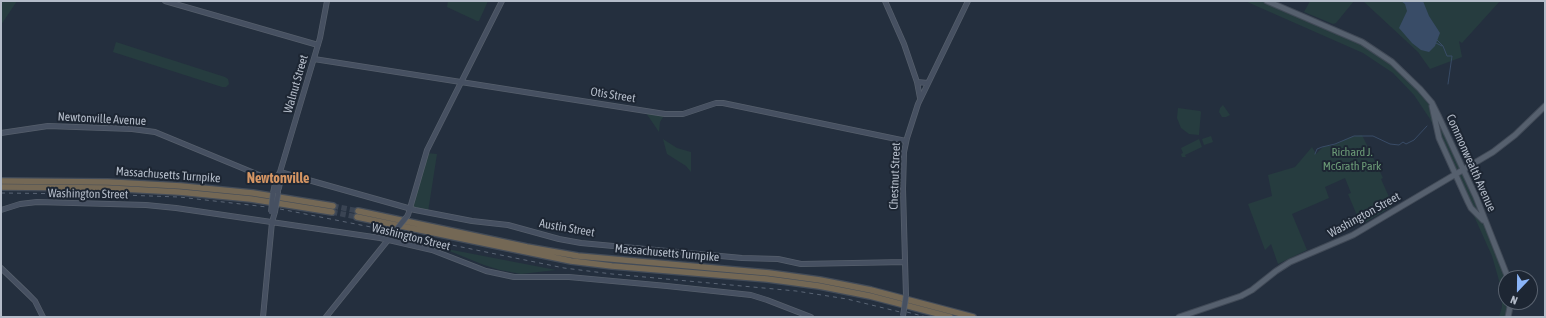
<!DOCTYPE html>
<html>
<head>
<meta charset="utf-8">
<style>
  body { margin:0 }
  #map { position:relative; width:1546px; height:318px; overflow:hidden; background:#242f3e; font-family:"Asap Condensed",sans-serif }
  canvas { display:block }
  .frame { position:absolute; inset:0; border:2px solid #b4bcc9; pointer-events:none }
  .north { position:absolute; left:1498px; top:270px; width:40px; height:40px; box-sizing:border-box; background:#1d2633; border:1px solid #59626f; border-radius:50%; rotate:202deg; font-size:11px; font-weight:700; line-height:16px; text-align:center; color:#b4bcc9 }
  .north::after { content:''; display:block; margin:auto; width:14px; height:18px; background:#8ab4f8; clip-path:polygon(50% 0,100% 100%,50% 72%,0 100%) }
</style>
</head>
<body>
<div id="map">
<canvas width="1546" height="318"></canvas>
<div class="frame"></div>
<div class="north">N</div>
</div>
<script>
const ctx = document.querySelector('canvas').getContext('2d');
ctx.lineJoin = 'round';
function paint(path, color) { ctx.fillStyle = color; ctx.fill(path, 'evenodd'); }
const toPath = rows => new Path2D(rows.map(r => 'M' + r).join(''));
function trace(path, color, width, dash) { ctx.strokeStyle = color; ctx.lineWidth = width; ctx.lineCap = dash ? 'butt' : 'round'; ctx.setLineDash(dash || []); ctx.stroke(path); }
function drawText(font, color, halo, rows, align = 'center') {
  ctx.font = font + ' "Asap Condensed",sans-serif'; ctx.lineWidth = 4; ctx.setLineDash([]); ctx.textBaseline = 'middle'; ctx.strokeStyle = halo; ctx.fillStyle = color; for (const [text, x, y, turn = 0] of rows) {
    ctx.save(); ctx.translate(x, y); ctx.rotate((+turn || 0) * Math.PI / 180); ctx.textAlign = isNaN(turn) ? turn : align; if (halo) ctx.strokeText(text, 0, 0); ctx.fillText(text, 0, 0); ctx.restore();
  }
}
const green = toPath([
  [1,1,17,1,1,25],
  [448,1,488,1,479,21,477,21,447,7],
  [1245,1,1267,1,1353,38,1384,55,1427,97,1471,187,1506,278,1506,302,1511,302,1508,317,1499,317,1502,307,1502,291,1492,256,1439,138,1430,119,1414,95,1393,73,1363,53],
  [1310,1,1354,1,1336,23,1333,24,1304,12],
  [1363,1,1500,1,1462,43,1459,41,1462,57,1430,69,1418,52],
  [116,42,225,77,228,79,229,84,226,87,222,87,113,52],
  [1223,105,1230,115,1226,117,1222,117,1219,112,1220,108],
  [1178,108,1200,111,1201,112,1199,135,1189,134,1181,128,1177,118],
  [646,113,665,114,660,122,659,132],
  [1362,135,1383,178,1381,179,1393,206,1361,225,1348,194,1351,193,1345,178,1325,187,1329,198,1292,214,1307,250,1278,264,1271,244,1265,250,1248,204,1272,196,1268,175,1295,167,1312,147,1316,154,1324,146,1332,146,1350,137],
  [1211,136,1213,142,1204,145,1202,139],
  [663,139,677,148,691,152,691,172,686,166,667,154],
  [1199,139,1202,147,1185,155,1186,157,1182,157,1181,154,1183,153,1181,148],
  [426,153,437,154,428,212,411,208],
  [442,248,556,270,521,274,500,270,484,265]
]);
const water = toPath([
  [1401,1,1423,1,1429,16,1440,33,1435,46,1429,52,1421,50,1412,43,1399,28,1407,11,1405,4]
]);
const stream = toPath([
  [1437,40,1443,46,1447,56,1452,56,1448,84],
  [1436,43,1442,46],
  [1315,154,1317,149,1322,147,1335,144,1354,136,1373,136,1390,144,1399,145,1403,142,1406,144,1414,140,1427,126]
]);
const highwayTunnel = toPath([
  [333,206,358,211],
  [332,212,357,217]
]);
const secondary = toPath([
  [165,1,318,45],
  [885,1,904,44,917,82,920,98],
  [314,59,665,114,683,114,716,103,723,103,906,141],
  [917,82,928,83],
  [1,133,48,126,132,129,155,132,276,182,278,186,278,194],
  [280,172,415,210,472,221,508,225,559,239,581,243,742,258,778,259,801,264,905,262],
  [279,188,281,176,280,172],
  [273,193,276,179,280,172,320,38,327,1],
  [1,210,20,204,37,202,146,205,176,208,380,238,432,250,486,271,514,277,569,277,667,286,751,295,767,300,811,317],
  [408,215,427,150,502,1],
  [1,268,26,292,35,301,43,317],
  [906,296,903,189,904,152,907,138,918,104,968,1],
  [263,317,272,222,275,212],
  [326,317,392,235]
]);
const primary = toPath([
  [1267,1,1362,42,1392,62,1420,89,1432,103,1438,115,1476,197,1508,278],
  [1432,106,1439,138,1468,202,1471,208,1483,220],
  [1179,317,1241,296,1252,290,1276,271,1290,262,1353,235,1493,152,1515,135,1545,106],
  [1508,317,1511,302]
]);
const highway = toPath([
  [1,181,108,182,181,186,253,193,333,206],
  [1,187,106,188,179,192,251,199,332,212],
  [358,211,527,247,578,256,769,273,820,280,871,290,973,317],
  [357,217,571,261,612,266,767,279,819,286,870,296,950,317]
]);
const rail = toPath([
  [1,193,87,194],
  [93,194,179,197,267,207],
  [280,209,391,231],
  [398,234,564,268,612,274,796,291,847,299,900,312],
  [907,312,926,317]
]);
const secondaryBridge = toPath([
  [271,212,273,193],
  [275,212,278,194],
  [392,235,408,215],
  [903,316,906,296]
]);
const streetNames = [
  ["Walnut Street",296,84,-74],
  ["Otis Street",613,95,9],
  ["Newtonville Avenue",102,119,3],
  ["Commonwealth Avenue",1471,163,66],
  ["Massachusetts Turnpike",168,175,4],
  ["Chestnut Street",895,176,-88],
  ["Washington Street",88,194,1],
  ["Washington Street",1364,215,-29],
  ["Austin Street",567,228,10],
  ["Washington Street",411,237,14],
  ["Massachusetts Turnpike",667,253,5]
];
const parkNames = [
  ["Richard J.",1352,152],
  ["McGrath Park",1352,166]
];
const quarterNames = [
  ["Newtonville",278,179]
];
paint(green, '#263c3f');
paint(water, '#394c67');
trace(stream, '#394c67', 1);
trace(highwayTunnel, '#3a4453', 5.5, [5.5, 3]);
trace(secondary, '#565f6c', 6);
trace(primary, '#414a57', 7);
trace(highway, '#434c59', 8);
trace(secondary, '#465061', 4.5);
trace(primary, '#56606e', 5);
trace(highway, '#746855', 5.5);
trace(rail, '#5a6575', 1, [4, 4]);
trace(secondaryBridge, '#565f6c', 6, []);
trace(secondaryBridge, '#465061', 4.5);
drawText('12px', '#b4bcc9', '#1d2633', streetNames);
drawText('12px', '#6b9a76', '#1d2633', parkNames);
drawText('bold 14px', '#d59563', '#1d2633', quarterNames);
</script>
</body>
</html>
